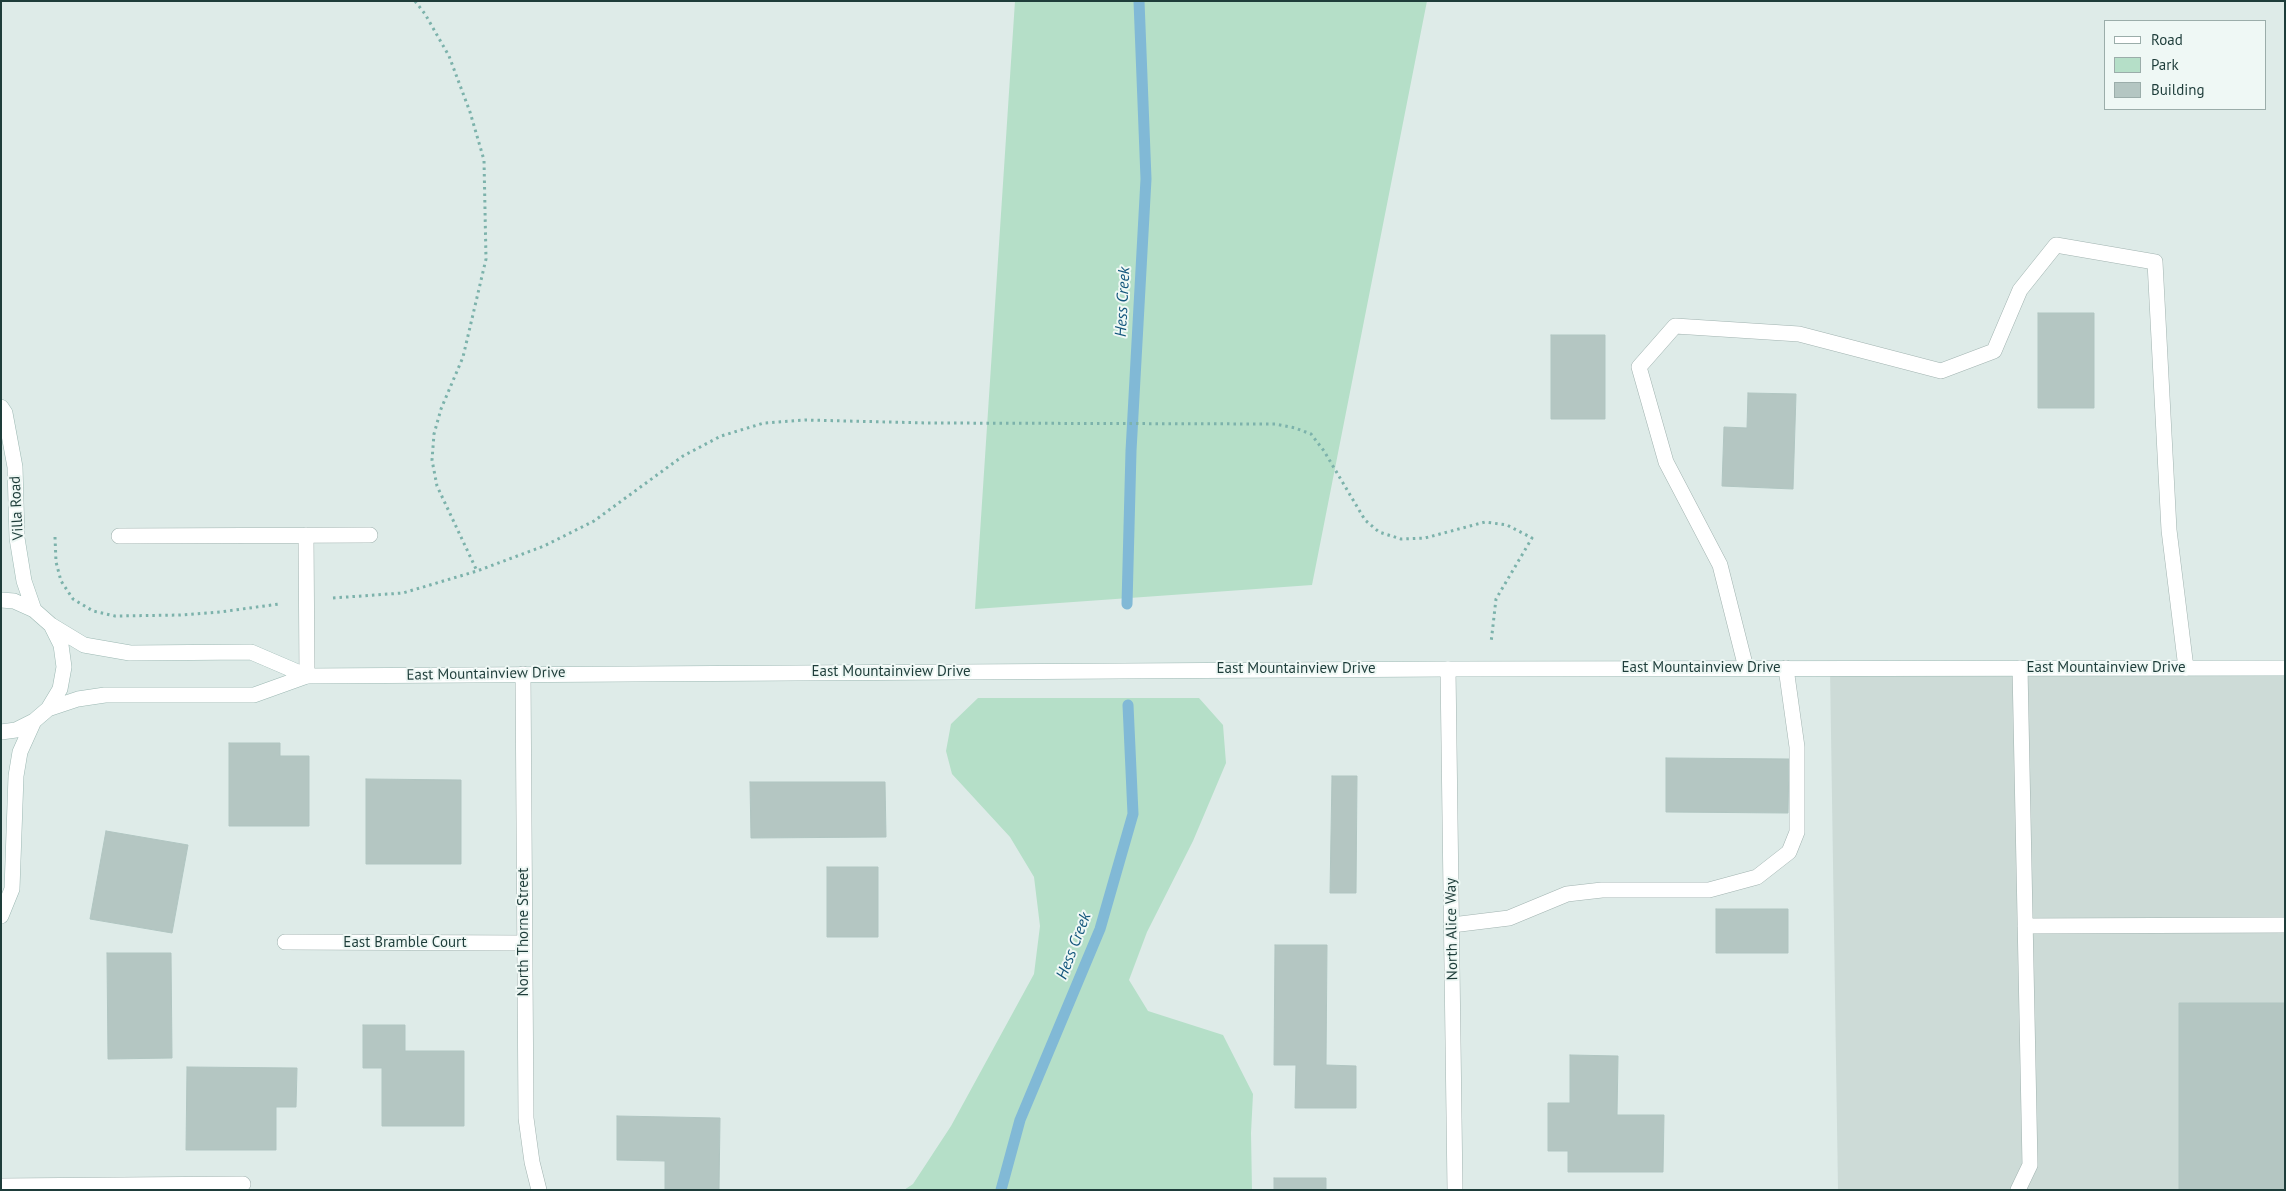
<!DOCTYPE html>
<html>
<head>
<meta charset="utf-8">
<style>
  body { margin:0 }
  #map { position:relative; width:2286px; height:1191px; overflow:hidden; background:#deebe8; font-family:"PT Sans",sans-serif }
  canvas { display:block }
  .frame { position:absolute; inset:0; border:2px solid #1e3d3a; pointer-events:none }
  .legend { position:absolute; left:2104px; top:20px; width:162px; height:90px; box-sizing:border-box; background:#eff8f5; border:1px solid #9badaa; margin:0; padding:6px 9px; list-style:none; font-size:15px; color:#1e3d3a }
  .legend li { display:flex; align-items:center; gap:10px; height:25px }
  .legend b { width:25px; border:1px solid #9badaa }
</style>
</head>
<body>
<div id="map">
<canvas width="2286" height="1191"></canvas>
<div class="frame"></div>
<ul class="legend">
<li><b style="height:6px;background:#fff"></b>Road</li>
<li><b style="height:14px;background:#b5dfc8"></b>Park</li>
<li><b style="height:14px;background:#b4c6c2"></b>Building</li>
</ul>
</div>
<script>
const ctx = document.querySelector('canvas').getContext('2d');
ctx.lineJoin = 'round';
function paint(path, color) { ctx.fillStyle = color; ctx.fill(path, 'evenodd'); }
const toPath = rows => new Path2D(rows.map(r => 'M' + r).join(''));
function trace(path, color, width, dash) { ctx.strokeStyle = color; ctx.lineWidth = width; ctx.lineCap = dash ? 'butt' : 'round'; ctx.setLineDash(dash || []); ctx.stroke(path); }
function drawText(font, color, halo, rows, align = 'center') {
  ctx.font = font + ' "PT Sans",sans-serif'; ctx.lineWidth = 4; ctx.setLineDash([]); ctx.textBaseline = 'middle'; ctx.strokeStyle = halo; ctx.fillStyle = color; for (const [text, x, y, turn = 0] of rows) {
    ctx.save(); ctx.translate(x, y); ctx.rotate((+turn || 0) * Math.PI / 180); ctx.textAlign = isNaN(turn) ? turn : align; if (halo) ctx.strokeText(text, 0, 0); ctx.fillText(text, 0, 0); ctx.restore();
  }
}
const built = toPath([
  [2285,667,2285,1190,1838,1190,1830,668]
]);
const green = toPath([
  [1015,1,1427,1,1312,585,975,609],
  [978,698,1199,698,1223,725,1226,763,1193,841,1147,932,1129,980,1148,1011,1223,1035,1253,1094,1251,1133,1252,1190,904,1190,913,1184,951,1126,1034,974,1040,926,1034,877,1010,837,952,774,946,751,951,724]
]);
const stream = toPath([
  [1127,604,1131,451,1146,179,1139,1],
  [1001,1190,1020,1120,1100,929,1133,814,1128,705]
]);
const building = toPath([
  [2038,313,2094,313,2094,408,2038,408,2038,313],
  [1551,335,1605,335,1605,419,1551,419,1551,335],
  [1748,393,1796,394,1793,489,1722,486,1724,427,1747,428,1748,393],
  [229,743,280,743,280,756,309,756,309,826,229,826,229,743],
  [1666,758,1789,759,1788,813,1666,812,1666,758],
  [1332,776,1357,776,1356,893,1330,893,1332,776],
  [366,779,461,780,461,864,366,864,366,779],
  [750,782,885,782,886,837,751,838,750,782],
  [106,831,188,845,172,933,90,919,106,831],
  [827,867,878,867,878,937,827,937,827,867],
  [1716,909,1788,909,1788,953,1716,953,1716,909],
  [1275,945,1327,945,1326,1065,1356,1066,1356,1108,1295,1108,1296,1065,1274,1065,1275,945],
  [107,953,171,953,172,1058,108,1059,107,953],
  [2285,991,2285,1190,2179,1190,2179,1003,2285,1003,2285,991],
  [363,1025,405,1025,405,1051,464,1051,464,1126,382,1126,382,1068,363,1068,363,1025],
  [1570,1055,1618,1056,1617,1115,1664,1115,1663,1172,1568,1172,1568,1151,1548,1151,1548,1103,1570,1103,1570,1055],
  [187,1067,297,1068,296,1107,276,1107,276,1150,186,1150,187,1067],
  [617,1116,720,1118,719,1190,665,1190,665,1161,617,1160,617,1116],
  [1274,1178,1326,1178,1326,1190,1274,1190,1274,1178]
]);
const path = toPath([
  [415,1,425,14,449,56,470,112,484,160,486,259,463,357,441,409,434,434,432,460,437,486,477,571],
  [55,537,56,562,61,581,73,599,93,611,115,616,180,615,220,612,279,604],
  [333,598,403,593,477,571,544,546,594,521,683,456,721,436,764,423,805,420,929,423,1275,424,1295,428,1311,434,1324,451,1365,520,1379,532,1401,539,1425,538,1485,522,1507,525,1532,538,1496,599,1491,643]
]);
const lane = toPath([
  [306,535,307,676],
  [119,536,370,535],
  [1746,668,1720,565,1666,462,1639,367,1675,326,1799,334,1941,371,1994,351,2020,290,2056,245,2155,262,2169,530,2186,668],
  [1452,925,1509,918,1567,894,1602,890,1709,890,1757,877,1789,852,1797,832,1797,747,1786,668],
  [2025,926,2285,925],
  [1,1186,243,1184],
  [2018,1190,2030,1165,2020,668]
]);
const street = toPath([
  [1448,669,1455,1190],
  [523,674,526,1118,532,1162,539,1190],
  [285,942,524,943]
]);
const secondary = toPath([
  [1,407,5,413,15,467,17,538,24,581,34,610],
  [1,600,14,601,34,610,51,625,61,645,64,667,60,689,48,709,34,721,16,730,1,732],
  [51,625,84,645,130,653,251,652,307,676],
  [48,709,78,699,105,695,254,695,307,676,1448,669,2285,668],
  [1,916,12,889,16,776,20,752,34,721]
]);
const streetNames = [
  ["Villa Road",17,508,-93],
  ["East Mountainview Drive",1701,668],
  ["East Mountainview Drive",2106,668],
  ["East Mountainview Drive",1296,669],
  ["East Mountainview Drive",891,672],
  ["East Mountainview Drive",486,674,-1],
  ["North Alice Way",1452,929,-91],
  ["North Thorne Street",524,932,-90],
  ["East Bramble Court",405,943]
];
const waterNames = [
  ["Hess Creek",1123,302,-87],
  ["Hess Creek",1074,946,-69]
];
paint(built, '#cddbd7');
paint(green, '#b5dfc8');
trace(stream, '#81b9d6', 11);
paint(building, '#b4c6c2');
trace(building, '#b0c5c1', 1);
trace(lane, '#a1b3b0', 16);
trace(street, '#a1b3b0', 16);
trace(secondary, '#9cb8b3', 16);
trace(path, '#7cb2ab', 3, [2.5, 4]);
trace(lane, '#fff', 15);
trace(street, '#fff', 15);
trace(secondary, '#fff', 15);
drawText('15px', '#1e3d3a', '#eff8f5', streetNames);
drawText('italic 16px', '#14577d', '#eff8f5', waterNames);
</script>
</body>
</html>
